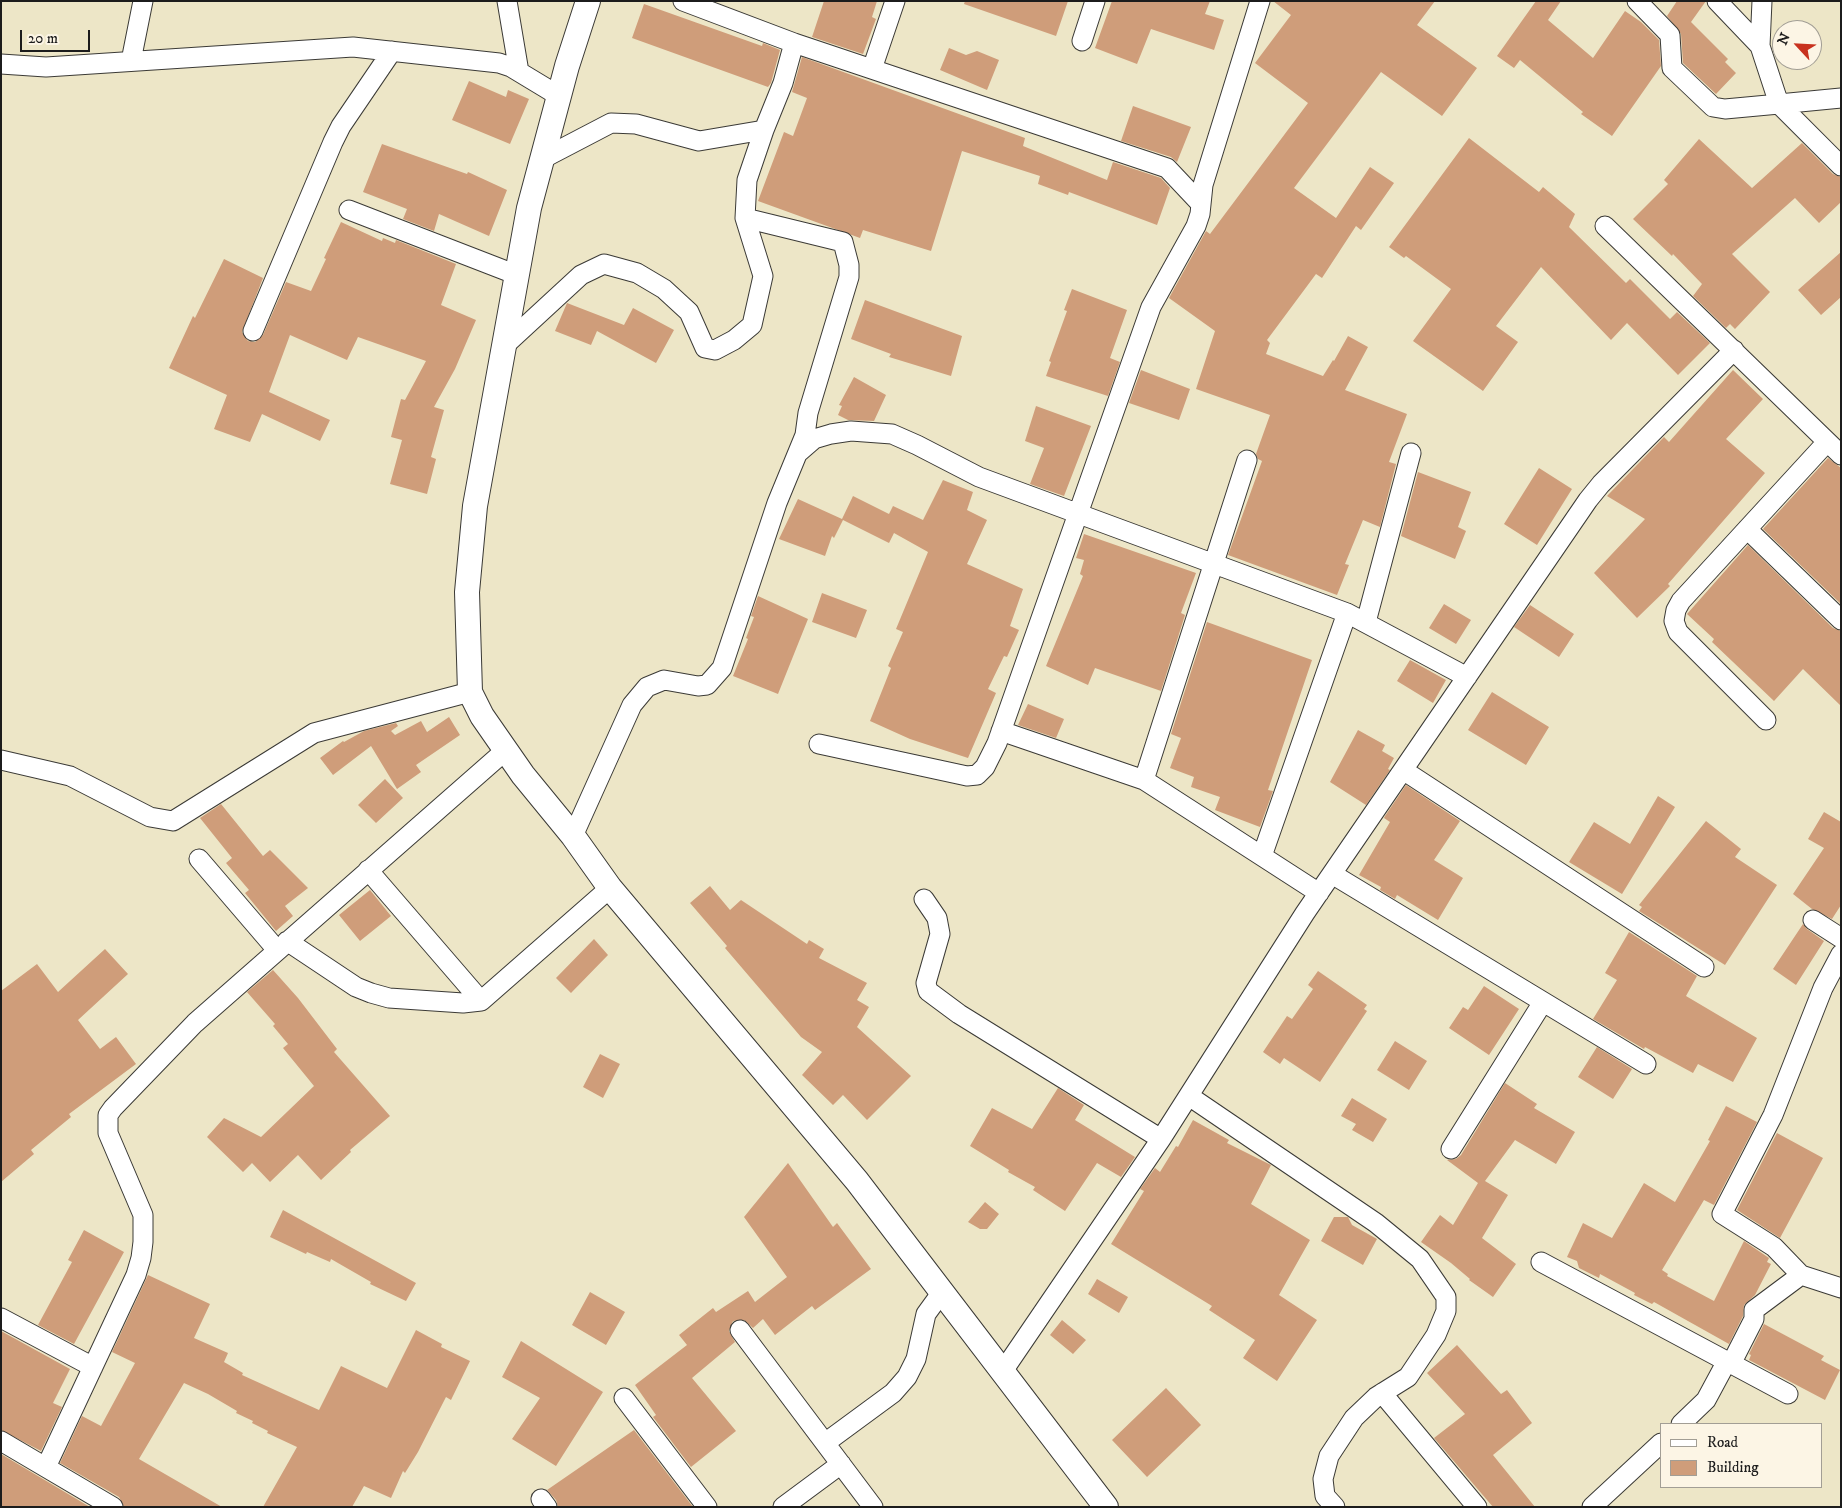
<!DOCTYPE html>
<html>
<head>
<meta charset="utf-8">
<style>
  body { margin:0 }
  #map { position:relative; width:1842px; height:1508px; overflow:hidden; background:#ede6c7; font-family:"IM FELL DW Pica",serif }
  canvas { display:block }
  .frame { position:absolute; inset:0; border:2px solid #1c1c1c; pointer-events:none }
  .legend { position:absolute; left:1660px; top:1423px; width:162px; height:65px; box-sizing:border-box; background:#fcf5e5; border:1px solid #a29e95; margin:0; padding:6px 9px; list-style:none; font-size:15px; color:#1c1c1c }
  .legend li { display:flex; align-items:center; gap:10px; height:25px }
  .legend b { width:25px; border:1px solid #a29e95 }
  .north { position:absolute; left:1772px; top:20px; width:50px; height:50px; box-sizing:border-box; background:#fcf5e5; border:1px solid #a29e95; border-radius:50%; rotate:295deg; font-size:14px; font-weight:700; line-height:20px; text-align:center; color:#1c1c1c }
  .north::after { content:''; display:block; margin:auto; width:18px; height:22px; background:#c8321e; clip-path:polygon(50% 0,100% 100%,50% 72%,0 100%) }
  .scale { position:absolute; left:20px; top:30px; width:70px; height:22px; box-sizing:border-box; border:2px solid #1c1c1c; border-top:0; padding-left:6px; font-size:15px; line-height:18px; white-space:nowrap; color:#1c1c1c; -webkit-text-stroke:4px #fcf5e5; paint-order:stroke }
</style>
</head>
<body>
<div id="map">
<canvas width="1842" height="1508"></canvas>
<div class="frame"></div>
<ul class="legend">
<li><b style="height:6px;background:#fff"></b>Road</li>
<li><b style="height:14px;background:#cf9d7a"></b>Building</li>
</ul>
<div class="north">N</div>
<div class="scale">20 m</div>
</div>
<script>
const ctx = document.querySelector('canvas').getContext('2d');
ctx.lineJoin = 'round';
function paint(path, color) { ctx.fillStyle = color; ctx.fill(path, 'evenodd'); }
const toPath = rows => new Path2D(rows.map(r => 'M' + r).join(''));
function trace(path, color, width, dash) { ctx.strokeStyle = color; ctx.lineWidth = width; ctx.lineCap = dash ? 'butt' : 'round'; ctx.setLineDash(dash || []); ctx.stroke(path); }
const building = toPath([
  [824,1,877,1,872,17,876,19,863,54,812,37],
  [965,1,1068,1,1056,36,964,4],
  [1112,1,1210,1,1205,14,1224,20,1214,50,1151,29,1137,64,1095,48],
  [1273,1,1435,1,1417,25,1477,68,1442,116,1381,72,1294,188,1336,218,1370,167,1394,183,1361,230,1356,226,1322,278,1316,274,1267,340,1270,343,1266,354,1323,376,1333,360,1334,361,1348,336,1368,347,1345,390,1407,414,1389,462,1396,464,1380,527,1363,520,1345,564,1349,565,1337,595,1228,555,1262,461,1258,459,1256,454,1270,415,1196,389,1215,331,1169,298,1206,231,1210,234,1308,103,1255,63,1291,15],
  [1536,1,1561,1,1548,20,1593,58,1625,11,1641,22,1659,40,1661,66,1612,136,1581,114,1583,112,1520,60,1514,68,1497,56],
  [1677,1,1706,1,1691,22,1728,59,1725,62,1736,73,1716,94,1683,63,1681,34,1667,16],
  [644,4,762,46,763,43,780,50,771,83,768,87,632,38],
  [949,48,966,55,977,51,999,60,987,90,940,70],
  [802,57,1025,138,1023,146,1107,180,1113,162,1161,178,1170,188,1157,225,1069,192,1068,195,1038,184,1040,176,962,151,931,251,863,230,860,238,758,201,784,132,793,136,807,98,792,92],
  [469,81,506,97,508,90,529,99,510,144,452,120],
  [1133,106,1191,127,1177,162,1171,157,1121,141],
  [1469,138,1539,192,1543,187,1575,214,1569,227,1626,283,1630,279,1670,319,1677,312,1710,343,1678,375,1627,323,1611,340,1541,267,1496,326,1518,342,1483,391,1413,341,1451,289,1406,256,1404,258,1389,247],
  [1699,139,1752,188,1802,143,1833,174,1841,177,1841,202,1819,223,1795,198,1732,254,1770,292,1735,329,1730,324,1726,328,1693,296,1702,284,1673,254,1672,256,1633,219,1668,184,1664,180],
  [382,144,467,174,468,172,507,190,489,236,439,214,434,231,403,219,407,209,363,192],
  [341,222,382,241,383,238,395,243,396,240,456,264,441,305,476,320,455,369,434,407,444,410,431,457,436,459,427,494,390,484,402,440,391,437,401,399,405,400,426,361,358,337,347,360,290,335,269,392,330,420,320,441,262,414,250,442,214,429,227,395,169,368,193,316,195,318,224,259,263,278,242,332,248,341,255,342,263,335,286,282,311,291,326,259,324,258],
  [1841,252,1841,297,1821,315,1798,290],
  [1072,289,1127,310,1110,358,1120,362,1108,396,1046,376,1051,362,1049,361,1067,311,1064,310],
  [865,300,962,336,951,376,889,357,891,354,851,339],
  [567,303,624,325,633,308,674,330,656,363,597,331,591,345,555,331],
  [1141,370,1190,389,1179,420,1129,403],
  [1733,370,1763,399,1726,439,1765,473,1668,584,1670,586,1637,618,1594,573,1645,519,1607,496,1664,437,1669,442],
  [854,377,886,395,874,421,848,420,838,415,842,406,839,405],
  [1036,406,1091,426,1064,496,1030,484,1044,448,1025,441],
  [1828,458,1841,468,1841,604,1763,529],
  [1539,468,1572,489,1537,545,1504,524],
  [1418,472,1471,492,1458,527,1466,531,1455,559,1401,536],
  [943,480,973,492,967,510,987,520,967,564,1023,589,1010,626,1019,630,1007,657,1004,656,988,689,996,693,968,758,910,739,870,721,891,668,888,666,903,632,896,629,928,552,894,533,889,543,843,520,834,538,832,536,825,556,779,539,798,499,842,519,853,496,889,514,893,506,923,520],
  [1084,534,1196,573,1181,613,1185,615,1161,691,1095,668,1088,685,1046,666,1083,576,1080,574,1084,560,1076,558],
  [1748,545,1833,628,1841,631,1841,706,1803,669,1774,701,1712,642,1714,639,1687,614],
  [822,593,867,610,856,638,812,622],
  [758,596,808,619,778,694,733,676,748,639,746,638,754,617,751,616],
  [1444,604,1471,620,1456,644,1429,628],
  [1530,605,1574,634,1559,657,1514,627],
  [1207,622,1312,660,1268,790,1273,791,1260,827,1215,810,1220,797,1191,787,1194,777,1170,768,1181,738,1171,734],
  [1410,660,1446,680,1433,703,1397,681],
  [1492,692,1549,727,1526,765,1468,730],
  [1028,704,1064,719,1056,738,1018,725],
  [449,717,460,735,416,765,421,772,397,789,371,746,333,775,320,758,343,741,344,742,364,731,396,723,398,726,391,731,395,735,421,721,427,732],
  [1358,730,1385,745,1382,751,1394,758,1388,769,1390,770,1366,805,1330,782],
  [385,779,403,798,376,823,358,805],
  [1406,785,1460,821,1434,860,1463,878,1438,920,1397,895,1395,899,1380,890,1381,887,1359,875,1390,822,1384,818,1385,816],
  [1658,796,1675,807,1622,894,1569,862,1594,822,1630,844],
  [221,804,263,856,270,850,308,888,285,906,293,916,276,931,245,893,249,890,226,863,232,858,200,818],
  [1824,812,1841,822,1841,905,1832,919,1812,909,1793,894,1824,848,1808,839],
  [1706,821,1741,849,1735,857,1777,885,1725,965,1639,911,1642,907,1639,905],
  [710,886,730,910,741,900,807,944,809,940,824,949,819,958,867,983,857,1000,869,1007,857,1027,911,1076,867,1120,843,1095,833,1105,802,1075,822,1052,801,1037,725,948,727,946,690,903],
  [370,890,391,916,360,941,339,915],
  [1803,924,1807,929,1824,941,1796,985,1773,969],
  [1629,932,1697,976,1686,996,1757,1038,1733,1082,1698,1064,1693,1073,1645,1047,1644,1049,1593,1019,1617,980,1605,973],
  [594,939,608,955,571,993,556,978],
  [105,949,128,974,78,1020,100,1049,116,1037,136,1064,69,1114,71,1117,31,1150,34,1154,1,1182,1,991,37,964,58,992],
  [273,970,298,998,337,1049,334,1052,390,1116,350,1150,351,1152,321,1180,298,1155,270,1182,252,1163,243,1172,207,1137,224,1118,261,1137,314,1086,283,1048,288,1044,273,1026,275,1024,247,992],
  [1318,971,1367,1005,1364,1009,1367,1011,1320,1082,1284,1058,1280,1064,1263,1052,1287,1016,1292,1019,1313,989,1308,985],
  [1484,986,1519,1009,1489,1055,1449,1028,1463,1007,1468,1010],
  [1395,1041,1427,1061,1409,1090,1377,1070],
  [1597,1047,1632,1069,1613,1099,1578,1077],
  [600,1054,620,1064,603,1098,583,1087],
  [1505,1083,1537,1104,1534,1108,1575,1132,1556,1164,1515,1140,1485,1181,1508,1195,1482,1238,1516,1264,1493,1297,1469,1280,1470,1279,1451,1263,1421,1242,1440,1215,1453,1225,1478,1183,1447,1160,1456,1159,1461,1155],
  [1058,1088,1084,1105,1075,1120,1135,1157,1121,1177,1097,1163,1065,1211,1033,1190,1035,1187,1008,1172,1009,1170,970,1146,992,1108,1032,1129],
  [1352,1098,1387,1119,1373,1142,1352,1130,1356,1124,1341,1116],
  [1726,1106,1757,1122,1714,1205,1704,1200,1662,1270,1668,1274,1667,1276,1714,1301,1744,1241,1769,1258,1767,1262,1771,1264,1755,1295,1744,1305,1743,1316,1729,1344,1654,1302,1652,1304,1634,1295,1635,1293,1600,1274,1599,1278,1579,1268,1577,1261,1567,1257,1583,1223,1612,1238,1644,1183,1675,1202,1710,1141,1708,1140],
  [1193,1120,1229,1140,1227,1143,1271,1165,1251,1204,1310,1240,1279,1295,1317,1320,1277,1381,1243,1358,1255,1340,1209,1310,1212,1306,1111,1244,1144,1191,1140,1189,1155,1168,1160,1172,1176,1146,1178,1147],
  [1777,1133,1823,1158,1780,1238,1737,1210],
  [788,1163,833,1227,837,1223,871,1269,815,1310,812,1306,775,1335,763,1319,753,1328,744,1320,733,1321,729,1331,735,1342,692,1378,736,1431,691,1467,653,1417,656,1415,635,1385,687,1345,679,1335,713,1308,716,1312,748,1291,755,1302,787,1277,744,1217],
  [985,1202,999,1214,987,1229,980,1229,968,1222],
  [283,1210,416,1283,406,1301,370,1284,371,1282,331,1259,330,1262,307,1252,306,1254,270,1237],
  [1334,1217,1348,1217,1352,1225,1377,1239,1363,1265,1321,1241],
  [84,1230,124,1252,74,1344,38,1325,72,1262,68,1260],
  [148,1275,210,1304,194,1338,228,1353,224,1362,243,1373,242,1375,319,1410,341,1366,387,1388,416,1330,442,1344,441,1347,470,1361,451,1400,446,1397,418,1452,405,1473,403,1471,391,1498,364,1486,352,1507,263,1507,297,1447,267,1433,268,1431,252,1423,253,1421,236,1413,237,1411,208,1394,184,1383,139,1459,222,1507,124,1507,119,1497,60,1463,82,1416,101,1426,135,1363,112,1352],
  [1097,1279,1128,1297,1119,1313,1088,1294],
  [590,1292,625,1312,606,1345,572,1325],
  [1062,1320,1086,1340,1073,1354,1050,1335],
  [1764,1324,1824,1356,1821,1360,1840,1370,1825,1400,1749,1360,1751,1355,1749,1354],
  [1,1331,70,1369,53,1403,62,1407,41,1451,1,1430],
  [521,1341,603,1392,556,1466,512,1439,540,1398,502,1377],
  [1457,1345,1501,1394,1507,1390,1532,1423,1493,1455,1535,1507,1493,1507,1434,1438,1465,1414,1427,1373],
  [1166,1388,1201,1425,1147,1477,1112,1440],
  [634,1430,693,1507,558,1507,556,1500,547,1490],
  [1,1454,90,1507,1,1507]
]);
const minor = toPath([
  [507,1,519,72],
  [683,1,794,43],
  [1637,1,1670,35,1672,68,1713,107,1725,109,1779,104,1841,166],
  [1717,1,1760,46],
  [1762,1,1760,46,1779,104,1841,98],
  [1082,41,1095,1],
  [131,61,143,1],
  [1,64,46,67,353,47,499,63,511,67,559,96],
  [872,69,895,1],
  [764,130,783,83,794,43,1167,168,1200,203],
  [542,159,611,123,636,124,699,141,764,130,747,180,745,218,843,242,849,265,849,277,808,413,805,435,777,503,722,668,707,685,698,686,664,680,647,687,632,705,573,836],
  [349,210,517,275],
  [1605,226,1841,455],
  [253,331,333,142,341,126,392,51],
  [504,346,581,275,604,264,637,273,664,289,689,312,705,348,715,350,734,340,752,325,763,276,745,218],
  [799,452,814,439,831,434,851,431,892,434,917,445,979,477,1347,613,1467,677],
  [1747,529,1841,620],
  [1366,622,1411,453],
  [1766,720,1678,632,1674,621,1676,610,1681,601,1827,442],
  [1001,731,1144,780,1319,893],
  [819,744,967,776,977,775,985,767,997,743,1151,307,1196,226,1200,214,1203,185,1260,1],
  [1,760,70,776,150,817,173,821,314,733,470,692],
  [1403,770,1704,967],
  [1144,780,1247,460],
  [1262,856,1347,613],
  [199,859,277,950],
  [368,870,481,1001],
  [1332,874,1646,1064],
  [924,899,937,918,940,934,926,983,928,991,959,1014,1161,1139],
  [1813,920,1841,938],
  [287,941,356,987,371,993,389,998,463,1003,481,1001,610,888],
  [1189,1096,1376,1223,1420,1259,1446,1297,1446,1311,1436,1335,1408,1377,1376,1397,1354,1418,1329,1456,1323,1479,1325,1496,1335,1507],
  [1451,1149,1543,1002],
  [1541,1262,1788,1394],
  [1801,1275,1841,1288],
  [1,1318,93,1367],
  [740,1330,873,1507],
  [1731,1364,1754,1319,1754,1310,1801,1275,1774,1247,1722,1214,1773,1115,1823,988,1841,954],
  [1003,1371,1161,1139,1305,913,1588,500,1601,484,1734,350],
  [1382,1393,1477,1507],
  [624,1398,707,1507],
  [1681,1424,1706,1400,1727,1361],
  [1,1441,113,1507],
  [825,1443,893,1393,907,1377,916,1359,926,1314,942,1292],
  [46,1467,136,1275,141,1258,143,1242,143,1215,108,1133,108,1115,113,1108,195,1023,506,750],
  [541,1499,547,1507],
  [783,1507,841,1464],
  [1592,1507,1661,1443]
]);
const tertiary = toPath([
  [588,1,567,66,529,208,475,506,467,592,470,692,482,716,523,775,573,836,610,888,857,1181,1106,1507]
]);
paint(building, '#cf9d7a');
trace(minor, '#3b3a36', 21);
trace(tertiary, '#3b3a36', 26);
trace(minor, '#fff', 19);
trace(tertiary, '#fff', 24);
</script>
</body>
</html>
